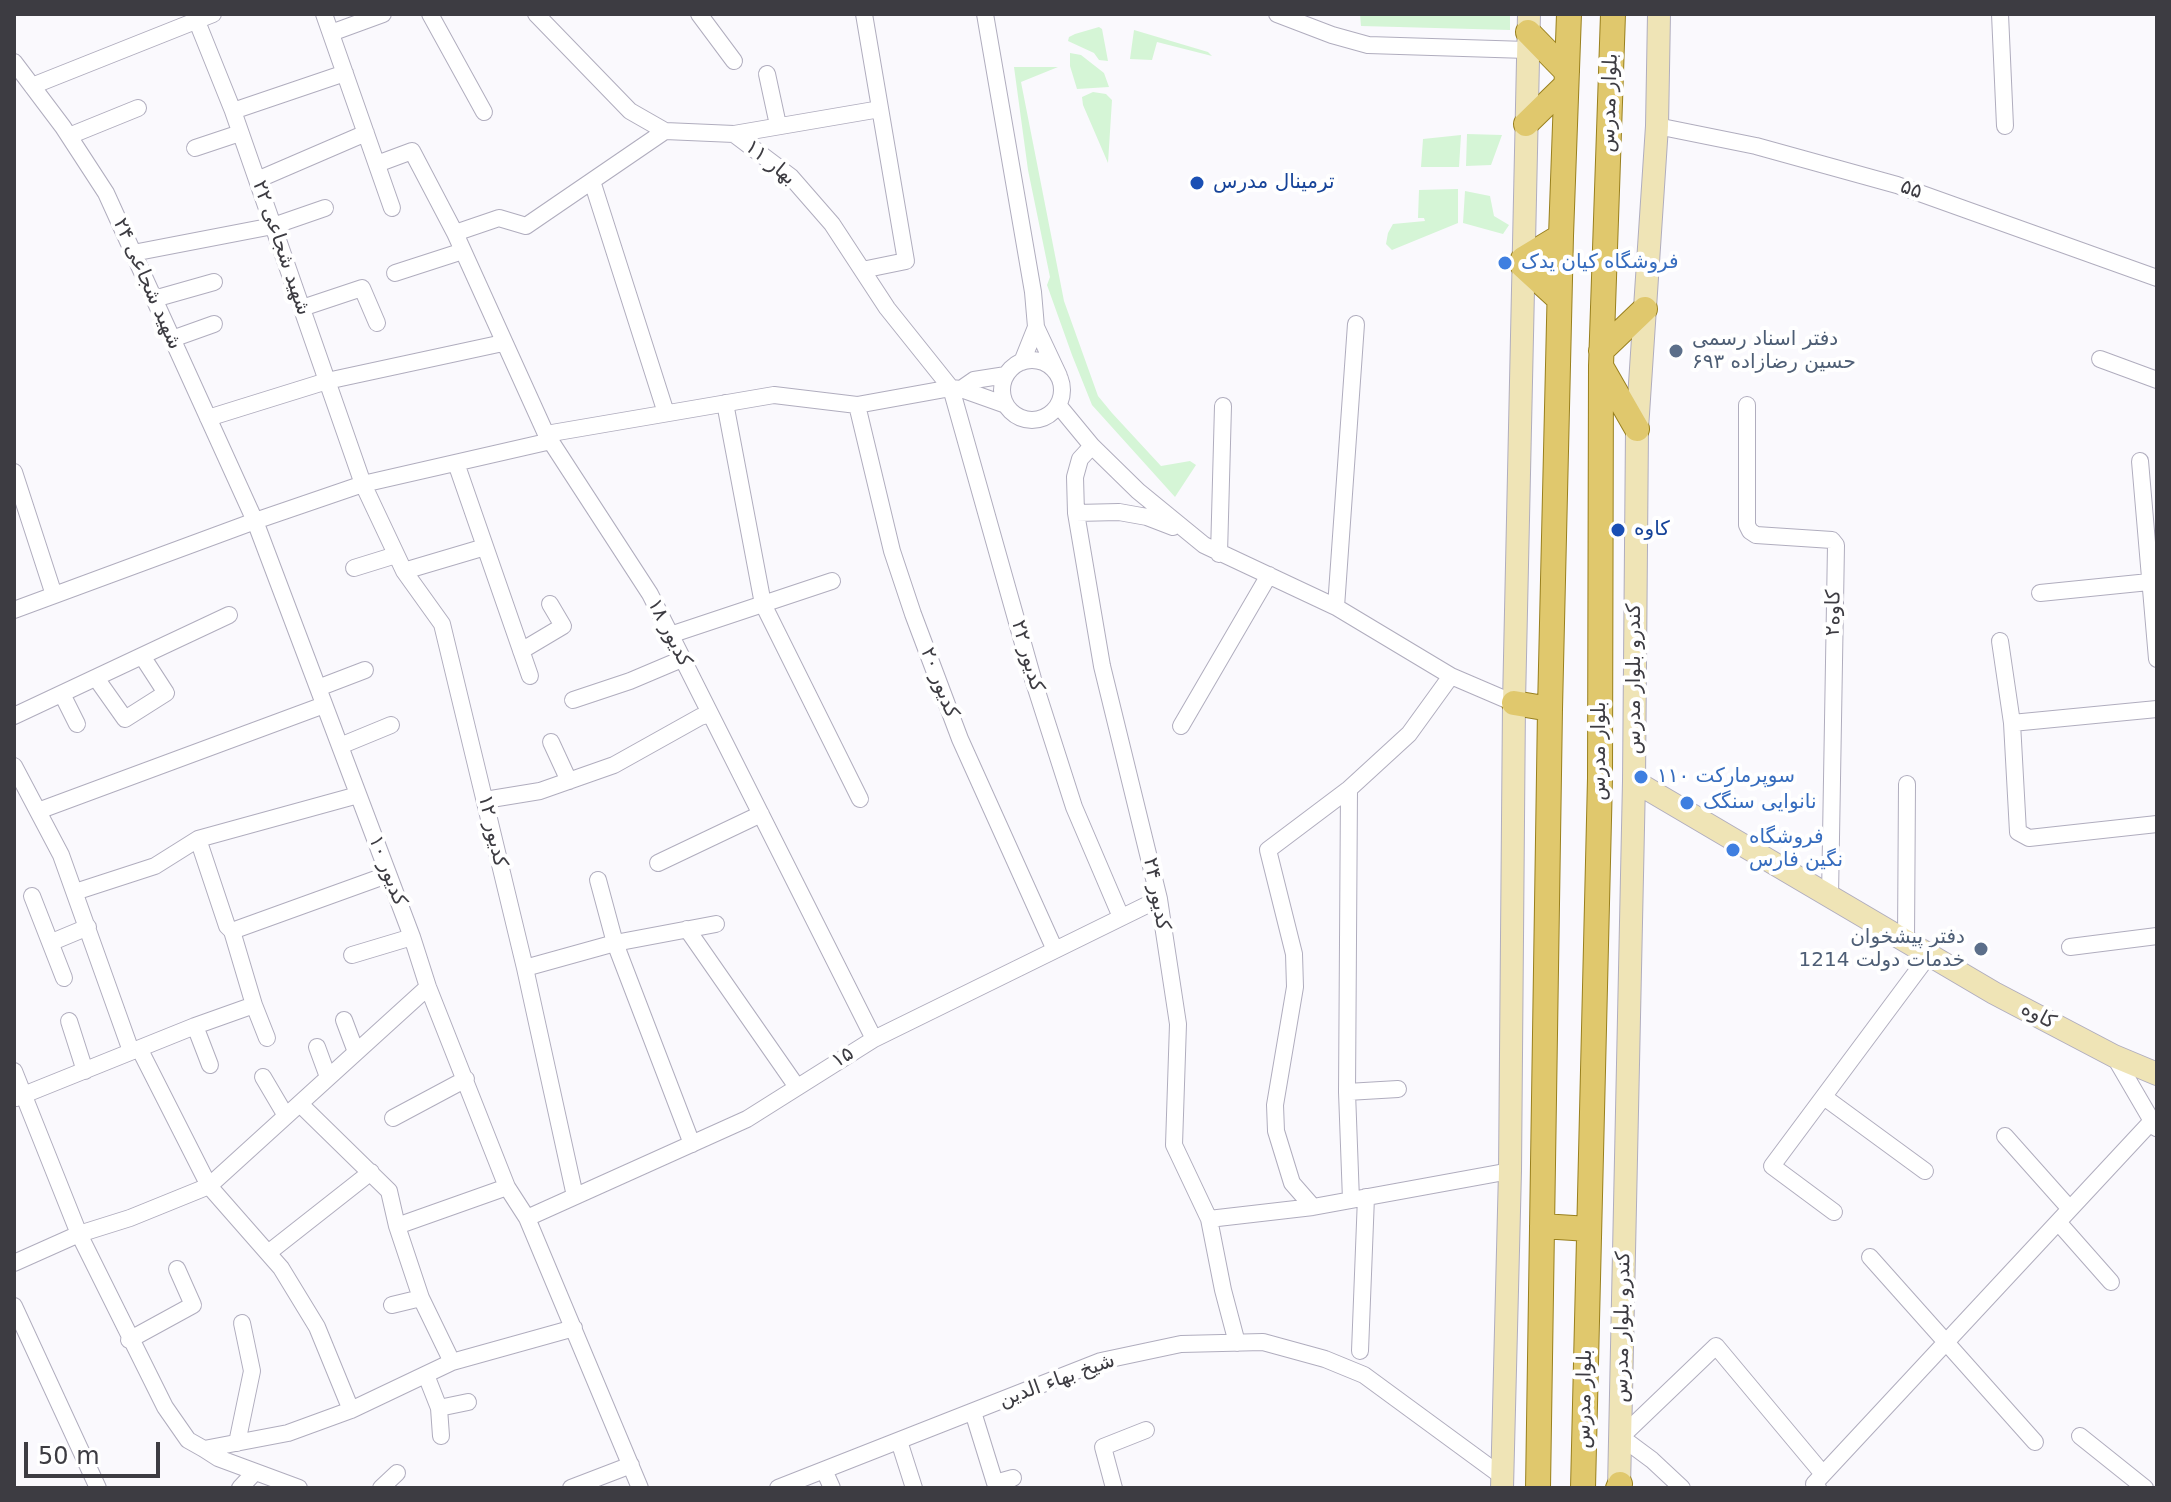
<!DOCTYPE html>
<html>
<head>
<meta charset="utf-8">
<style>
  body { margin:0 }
  #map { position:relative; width:2171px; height:1502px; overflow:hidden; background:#faf9fd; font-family:"DejaVu Sans",sans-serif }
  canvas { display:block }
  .frame { position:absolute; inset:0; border:16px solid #3d3c42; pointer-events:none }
  .scale { position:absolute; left:24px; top:1442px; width:136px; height:36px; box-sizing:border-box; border:4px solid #3d3c42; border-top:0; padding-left:10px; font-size:24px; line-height:28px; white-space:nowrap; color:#3d3c42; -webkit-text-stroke:6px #fff; paint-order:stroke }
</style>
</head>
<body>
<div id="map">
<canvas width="2171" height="1502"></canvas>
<div class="frame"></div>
<div class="scale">50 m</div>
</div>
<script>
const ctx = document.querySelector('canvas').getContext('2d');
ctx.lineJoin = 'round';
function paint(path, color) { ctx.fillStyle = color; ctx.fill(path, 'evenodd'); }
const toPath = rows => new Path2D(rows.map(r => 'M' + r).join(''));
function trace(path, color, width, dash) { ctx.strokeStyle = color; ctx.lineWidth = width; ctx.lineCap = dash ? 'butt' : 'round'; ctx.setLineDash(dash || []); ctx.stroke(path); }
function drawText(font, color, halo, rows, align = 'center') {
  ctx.font = font + ' "DejaVu Sans",Vazirmatn,sans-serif'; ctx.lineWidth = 8; ctx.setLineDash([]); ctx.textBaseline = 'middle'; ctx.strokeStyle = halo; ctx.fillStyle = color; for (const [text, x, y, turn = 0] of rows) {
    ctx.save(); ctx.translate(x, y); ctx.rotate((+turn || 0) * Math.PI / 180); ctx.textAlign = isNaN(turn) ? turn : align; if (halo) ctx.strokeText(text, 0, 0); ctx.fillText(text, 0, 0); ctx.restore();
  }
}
const green = toPath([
  [1360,14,1510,14,1510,30,1361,26],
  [1099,27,1102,29,1108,61,1099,60,1094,53,1068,41,1069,37,1075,34],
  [1134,30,1208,52,1212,56,1157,42,1152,60,1130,59],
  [1070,53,1081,55,1104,73,1109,87,1077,89,1070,66],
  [1014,67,1058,67,1021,82,1064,301,1098,396,1112,413,1161,466,1190,461,1196,465,1175,497,1092,405,1072,355,1047,285,1050,277,1028,170],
  [1093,92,1106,94,1112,100,1108,163,1083,105,1082,97],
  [1467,134,1502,135,1491,165,1466,166],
  [1461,135,1459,167,1421,167,1423,139],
  [1458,189,1458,223,1392,250,1386,244,1388,233,1393,224,1425,221,1424,218,1418,218,1419,190],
  [1465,191,1490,196,1494,216,1509,225,1503,234,1463,223]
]);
const street = toPath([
  [194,14,233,111,363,484,404,571,442,624,525,968,575,1196],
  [324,14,392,208],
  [430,14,484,112],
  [536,14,630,111,665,131,734,134,791,177,832,224,887,308,951,388,1033,679,1074,807,1121,917],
  [699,14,734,61],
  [985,14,1033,292,1036,327,1059,376],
  [1277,14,1332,35,1368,45,1527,50],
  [2000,14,2005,126],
  [331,33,383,14],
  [14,62,63,127,106,193,255,521,412,937,428,987,507,1187,527,1218,640,1488],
  [767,74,778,125],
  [32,86,213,14],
  [233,111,345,73],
  [1657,126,1756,146,1897,185,2157,278],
  [734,134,880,109],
  [69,136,138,108],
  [195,148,240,133],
  [377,164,412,151,455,233,546,434,650,594,874,1039],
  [257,180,366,133],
  [592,181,666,413],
  [455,233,499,218,526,226,665,131],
  [133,253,273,226,325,208],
  [862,270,906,261,864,14],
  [395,273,463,251],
  [154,299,214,282],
  [302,308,362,288,377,323],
  [172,339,214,324],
  [2100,359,2157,380],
  '1002 390a30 30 0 1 1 60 0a30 30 0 1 1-60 0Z',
  [1022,362,1036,327],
  [961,389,974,380,1006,375],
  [725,403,763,604,860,799],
  [857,405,892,551,913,614,960,739,1055,950],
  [1747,405,1747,525,1750,531,1756,535,1832,540,1836,545,1830,897],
  [1059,406,1092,446,1138,491,1204,545,1336,607,1451,676,1514,703],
  [208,418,327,381,503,343],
  [546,434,774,395,857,405,951,388,961,389,1006,405],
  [1092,446,1080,459,1075,477,1076,513,1102,666,1159,899,1178,1024,1174,1145,1209,1219,1223,1290,1237,1343],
  [2140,461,2157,659],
  [456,463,530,676],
  [14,472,54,595],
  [1076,513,1119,512,1147,517,1173,527],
  [1219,554,1223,406],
  [354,568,396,555],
  [404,571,485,547],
  [2040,593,2149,582],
  [1336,607,1356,324],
  [14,610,255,521,363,484,551,441],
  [670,635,832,581],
  [2000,641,2012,723,2018,832,2029,838,2157,824],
  [521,651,563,626,550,604],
  [96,678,125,719,166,693,142,656],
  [318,688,365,670],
  [62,694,77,724],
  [573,700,630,681,682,659],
  [14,716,229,615],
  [2012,723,2157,709],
  [1181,726,1269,575],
  [551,742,569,781],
  [340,746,391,725],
  [14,766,61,855,131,1051],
  [1349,789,1347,1092,1351,1200],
  [485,800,540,791,614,765,700,717,710,714],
  [38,811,324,705],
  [198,839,227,926,232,931,254,1005,267,1038],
  [658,863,761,814],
  [598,880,615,943,692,1144],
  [75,892,155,866,198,839,358,795],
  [32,896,64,978],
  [687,929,797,1087],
  [232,931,387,875],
  [1906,941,1907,784],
  [52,942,88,927],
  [2070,947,2157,936],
  [352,955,412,937],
  [525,968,615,943,716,924],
  [344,1020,356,1052],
  [69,1021,85,1071],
  [195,1026,210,1065],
  [317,1047,328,1077],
  [140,1050,209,1186,281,1268,317,1327,351,1410],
  [2114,1056,2156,1128],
  [14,1071,79,1234,165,1407,188,1440,204,1449,218,1458,299,1488],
  [263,1077,286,1116],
  [1347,1092,1398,1089],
  [1824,1097,1925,1171],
  [16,1098,195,1026,254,1005],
  [300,1104,389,1191,397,1226,421,1298,452,1362],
  [393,1118,466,1079],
  [2005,1136,2070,1209],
  [1313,1207,1292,1183,1276,1131,1275,1105,1295,987,1294,954,1268,850,1349,789,1409,734,1451,676],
  [1834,1212,1772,1166,1929,955],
  [527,1218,747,1119,874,1039,1159,899],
  [1209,1219,1313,1207,1510,1171],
  [2058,1222,2111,1282],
  [397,1226,507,1187],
  [268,1253,371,1172],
  [1870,1257,2035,1442],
  [14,1263,79,1234,130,1218,209,1186,428,987],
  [392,1305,421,1298],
  [14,1306,98,1488],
  [129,1340,193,1305,177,1269],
  [1360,1351,1366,1197],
  [426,1375,439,1408,441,1436],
  [439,1408,468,1402],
  [973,1412,995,1483,1013,1478],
  [2080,1436,2145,1488],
  [899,1441,914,1488],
  [237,1443,252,1371,242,1323],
  [204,1449,288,1433,351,1410,452,1362,574,1328],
  [824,1470,832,1488],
  [240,1488,255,1472],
  [381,1488,397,1473],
  [571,1488,631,1465],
  [778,1488,1101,1361,1181,1344,1263,1342,1325,1359,1364,1375,1503,1477],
  [1114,1488,1103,1447,1146,1430],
  [1682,1488,1652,1460,1621,1437,1716,1346,1823,1474],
  [1818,1488,1814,1484,2152,1121]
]);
const secondary = toPath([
  [1634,781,1994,993,2114,1056,2157,1074],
  [1502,1488,1510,1171,1514,703,1529,14],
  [1619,1488,1634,781,1637,429,1657,126,1659,14]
]);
const primary = toPath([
  [1528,32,1567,72],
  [1526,124,1566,85],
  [1523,259,1561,236],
  [1523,266,1559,299],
  [1601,351,1645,309],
  [1602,368,1637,429],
  [1514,703,1550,709],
  [1542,1226,1589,1229],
  [1538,1488,1550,709,1561,236,1569,14],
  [1583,1488,1600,778,1601,366,1613,14],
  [1618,1488,1620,1484]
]);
const markers = [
  [1197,183,8,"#1a4fb4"],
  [1505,263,8,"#3f7fe0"],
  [1676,351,8,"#5c6f8a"],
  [1618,530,8,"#1a4fb4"],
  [1641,777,8,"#3f7fe0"],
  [1687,803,8,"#3f7fe0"],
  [1733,850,8,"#3f7fe0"],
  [1981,949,8,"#5c6f8a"]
];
const streetNames = [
  ["بلوار مدرس",1610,103,-88],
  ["بهار ۱۱",770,163,39],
  ["۵۵",1911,190,19],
  ["شهید شجاعی ۲۲",281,248,71],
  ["شهید شجاعی ۲۴",147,284,66],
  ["کاوه۲",1834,613,-89],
  ["کدیور ۱۸",669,633,63],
  ["کدیور ۲۲",1027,656,74],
  ["کندرو بلوار مدرس",1635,679,-90],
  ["کدیور ۲۰",939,683,69],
  ["بلوار مدرس",1600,751,-90],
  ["کدیور ۱۲",492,831,77],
  ["کدیور ۱۰",387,871,69],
  ["کدیور ۲۴",1156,894,79],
  ["کاوه",2038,1016,28],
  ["۱۵",843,1058,-32],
  ["کندرو بلوار مدرس",1623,1327,-89],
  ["شیخ بهاء الدین",1057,1381,-20],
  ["بلوار مدرس",1585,1399,-89]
];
const transitNames = [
  ["ترمینال مدرس",1213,183],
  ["کاوه",1634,530]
];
const shopNames = [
  ["فروشگاه کیان یدک",1521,263],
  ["سوپرمارکت ۱۱۰",1657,777],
  ["نانوایی سنگک",1703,803],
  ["فروشگاه",1749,838],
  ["نگین فارس",1749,861]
];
const serviceNames = [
  ["دفتر اسناد رسمی",1692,340],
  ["۶۹۳ حسین رضازاده",1692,363],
  ["دفتر پیشخوان",1965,938,"right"],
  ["خدمات دولت 1214",1965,961,"right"]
];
paint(green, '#d5f5d6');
trace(street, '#b0adbe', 18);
trace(secondary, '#b0adbe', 24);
trace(primary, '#99801e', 26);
trace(street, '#fff', 16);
trace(secondary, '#efe4b6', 22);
trace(primary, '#e0c86d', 24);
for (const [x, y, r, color] of markers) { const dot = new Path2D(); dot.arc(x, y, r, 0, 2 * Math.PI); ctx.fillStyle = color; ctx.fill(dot); trace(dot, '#fff', 3); }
drawText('20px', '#3d3c42', '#fff', streetNames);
drawText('20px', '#164399', '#fff', transitNames, 'left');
drawText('20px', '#366cbe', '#fff', shopNames, 'left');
drawText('20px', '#4e5e75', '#fff', serviceNames, 'left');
</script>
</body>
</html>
